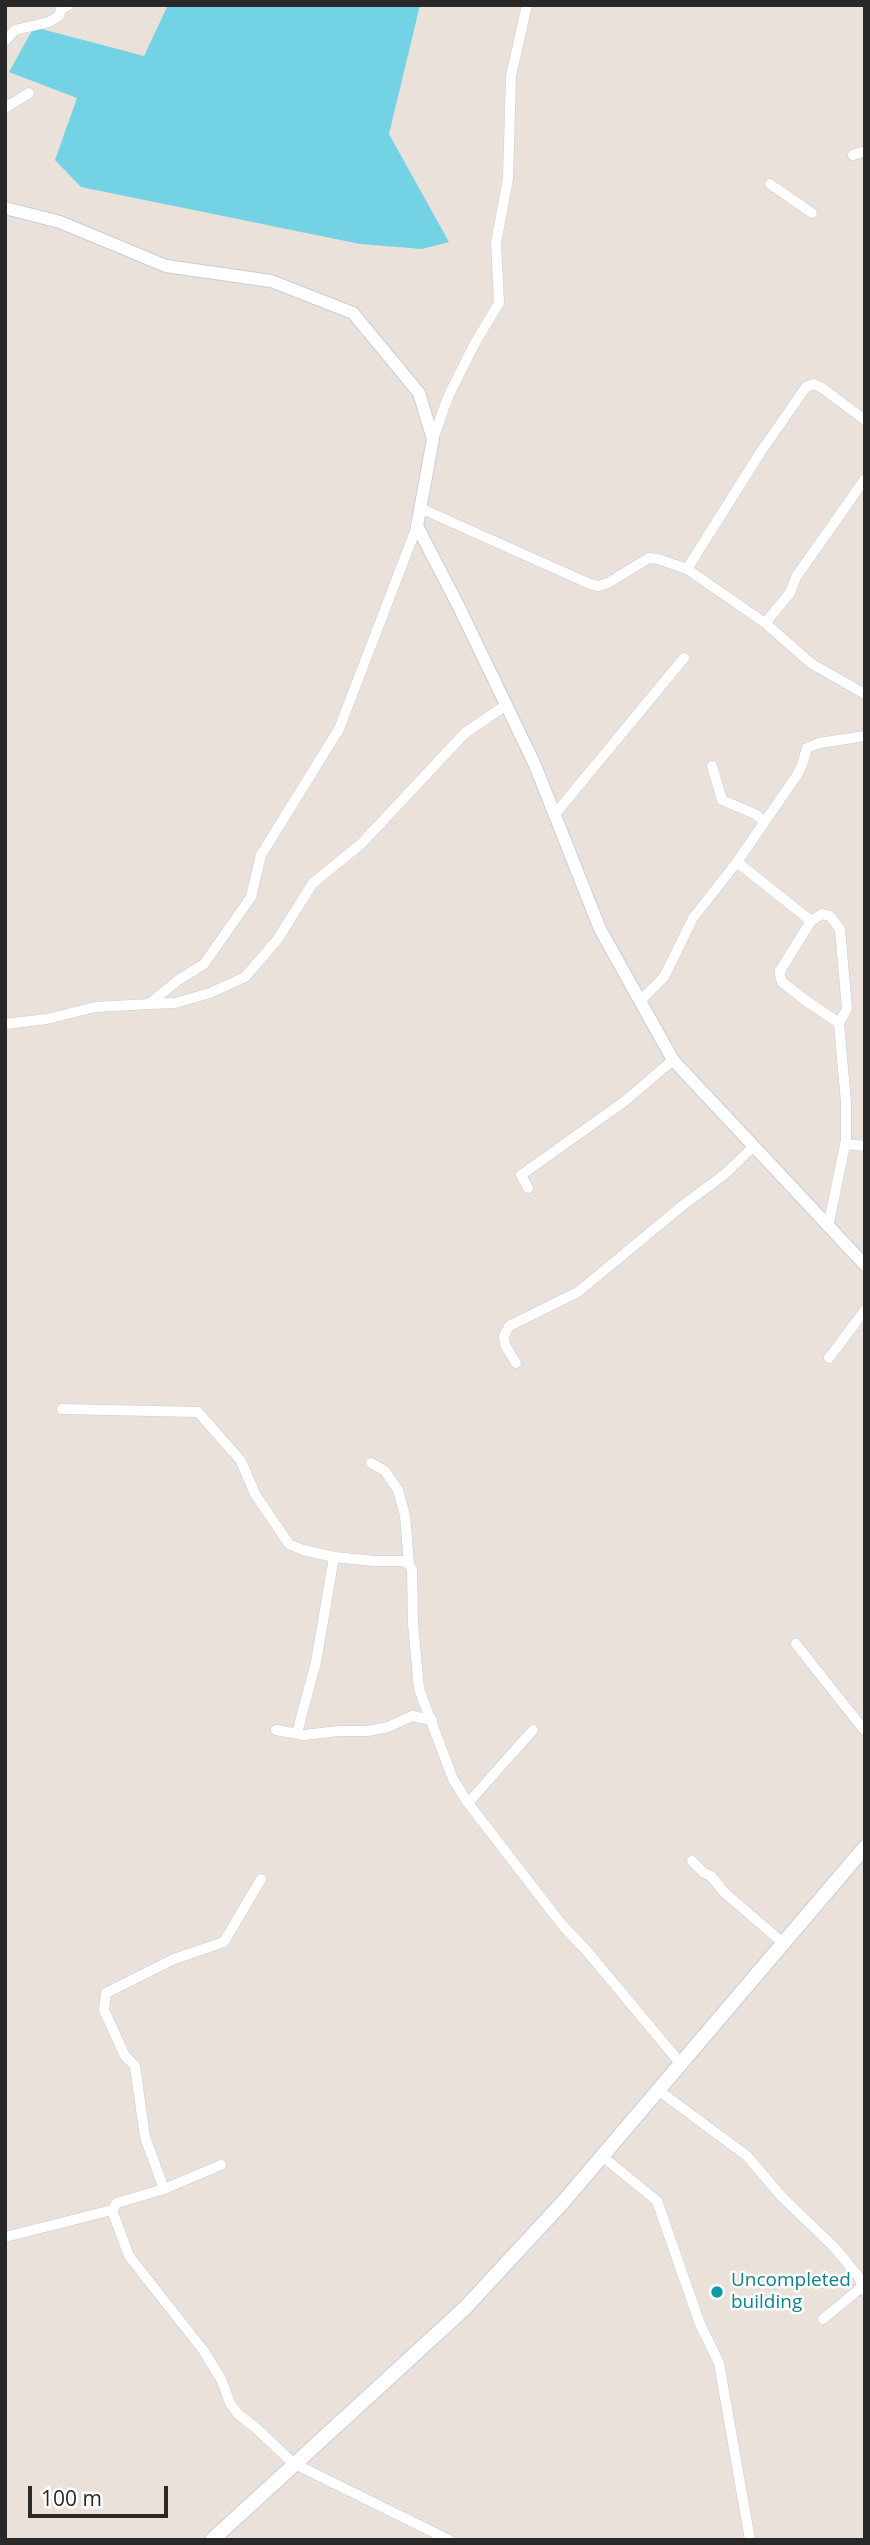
<!DOCTYPE html>
<html>
<head>
<meta charset="utf-8">
<style>
  body { margin:0 }
  #map { position:relative; width:870px; height:2545px; overflow:hidden; background:#e9e1da; font-family:"Open Sans",sans-serif }
  canvas { display:block }
  .frame { position:absolute; inset:0; border:7px solid #282828; pointer-events:none }
  .scale { position:absolute; left:28px; top:2486px; width:140px; height:32px; box-sizing:border-box; border:4px solid #282828; border-top:0; padding-left:9px; font-size:21px; line-height:24px; white-space:nowrap; color:#282828; -webkit-text-stroke:5px #fff; paint-order:stroke }
</style>
</head>
<body>
<div id="map">
<canvas width="870" height="2545"></canvas>
<div class="frame"></div>
<div class="scale">100 m</div>
</div>
<script>
const ctx = document.querySelector('canvas').getContext('2d');
ctx.lineJoin = 'round';
function paint(path, color) { ctx.fillStyle = color; ctx.fill(path, 'evenodd'); }
const toPath = rows => new Path2D(rows.map(r => 'M' + r).join(''));
function trace(path, color, width, dash) { ctx.strokeStyle = color; ctx.lineWidth = width; ctx.lineCap = dash ? 'butt' : 'round'; ctx.setLineDash(dash || []); ctx.stroke(path); }
function drawText(font, color, halo, rows, align = 'center') {
  ctx.font = font + ' "Open Sans",sans-serif'; ctx.lineWidth = 5; ctx.setLineDash([]); ctx.textBaseline = 'middle'; ctx.strokeStyle = halo; ctx.fillStyle = color; for (const [text, x, y, turn = 0] of rows) {
    ctx.save(); ctx.translate(x, y); ctx.rotate((+turn || 0) * Math.PI / 180); ctx.textAlign = isNaN(turn) ? turn : align; if (halo) ctx.strokeText(text, 0, 0); ctx.fillText(text, 0, 0); ctx.restore();
  }
}
const water = toPath([
  [168,5,420,5,389,134,449,242,422,249,360,244,81,187,55,160,77,98,9,72,34,27,144,56]
]);
const minor = toPath([
  [5,41,15,30,49,22,59,16,61,9,69,5],
  [5,108,29,93],
  [853,155,865,151],
  [770,184,812,213],
  [433,439,448,397,475,343,499,303,496,243,508,179,511,76,527,5],
  [422,509,590,584,599,586,608,583,649,558,658,559,687,569,765,623,812,664,865,694],
  [687,569,760,453,806,387,814,384,822,388,865,420],
  [765,623,790,593,796,577,865,479],
  [712,766,722,800,755,814,764,821],
  [555,814,684,658],
  [737,862,811,921,822,914,830,916,840,929,847,1009,839,1023,846,1103,846,1140,828,1227],
  [811,921,780,971,780,976,782,982,805,1000,839,1023],
  [640,1001,664,977,693,918,737,862,797,775,802,765,807,748,819,743,865,736],
  [149,1004,175,1003,210,993,245,977,277,940,313,883,361,844,465,733,506,705],
  [5,1024,47,1019,95,1007,149,1004,177,981,204,964,251,897,261,855,339,729,417,526],
  [845,1144,865,1146],
  [528,1188,521,1175,625,1101,673,1060],
  [829,1358,865,1310],
  [516,1363,505,1345,504,1336,509,1326,578,1292,682,1206,725,1174,753,1147],
  [62,1409,198,1412,241,1461,255,1494,289,1544,303,1550,334,1557,374,1561,403,1561,409,1564,412,1570,413,1624,419,1689,453,1779,468,1803,563,1926,586,1950,681,2064],
  [371,1463,385,1471,398,1490,405,1515,409,1564],
  [796,1644,865,1731],
  [276,1730,304,1735,339,1731,368,1731,388,1727,412,1716,432,1720],
  [297,1733,316,1662,334,1557],
  [468,1803,533,1730],
  [692,1861,704,1873,711,1876,724,1892,783,1943],
  [658,2090,747,2156,782,2197,835,2248,858,2276,865,2291],
  [602,2156,657,2201,700,2324,719,2363,750,2540],
  [164,2189,145,2137,135,2066,125,2056,104,2010,106,1993,174,1959,224,1942,261,1879],
  [112,2210,117,2203,164,2189,221,2165],
  [5,2237,112,2210,129,2256,203,2350,221,2379,230,2403,238,2414,256,2428,293,2463,449,2540],
  [823,2319,863,2286]
]);
const tertiary = toPath([
  [5,208,60,222,166,266,271,281,353,313,419,393,433,439,417,526,458,605,535,765,600,929,673,1060,865,1265]
]);
const secondary = toPath([
  [212,2540,465,2308,564,2201,865,1847]
]);
const markers = [
  [717,2292,7,"#0f9aa8"]
];
const cultureNames = [
  ["Uncompleted",731,2281],
  ["building",731,2303]
];
paint(water, '#74d2e5');
trace(minor, '#c9cdd9', 11);
trace(tertiary, '#c9cdd9', 14);
trace(secondary, '#c9cdd9', 16);
trace(minor, '#fff', 10);
trace(tertiary, '#fff', 12);
trace(secondary, '#fff', 14);
for (const [x, y, r, color] of markers) { const dot = new Path2D(); dot.arc(x, y, r, 0, 2 * Math.PI); ctx.fillStyle = color; ctx.fill(dot); trace(dot, '#fff', 2.5); }
drawText('19px', '#0d838f', '#fff', cultureNames, 'left');
</script>
</body>
</html>
